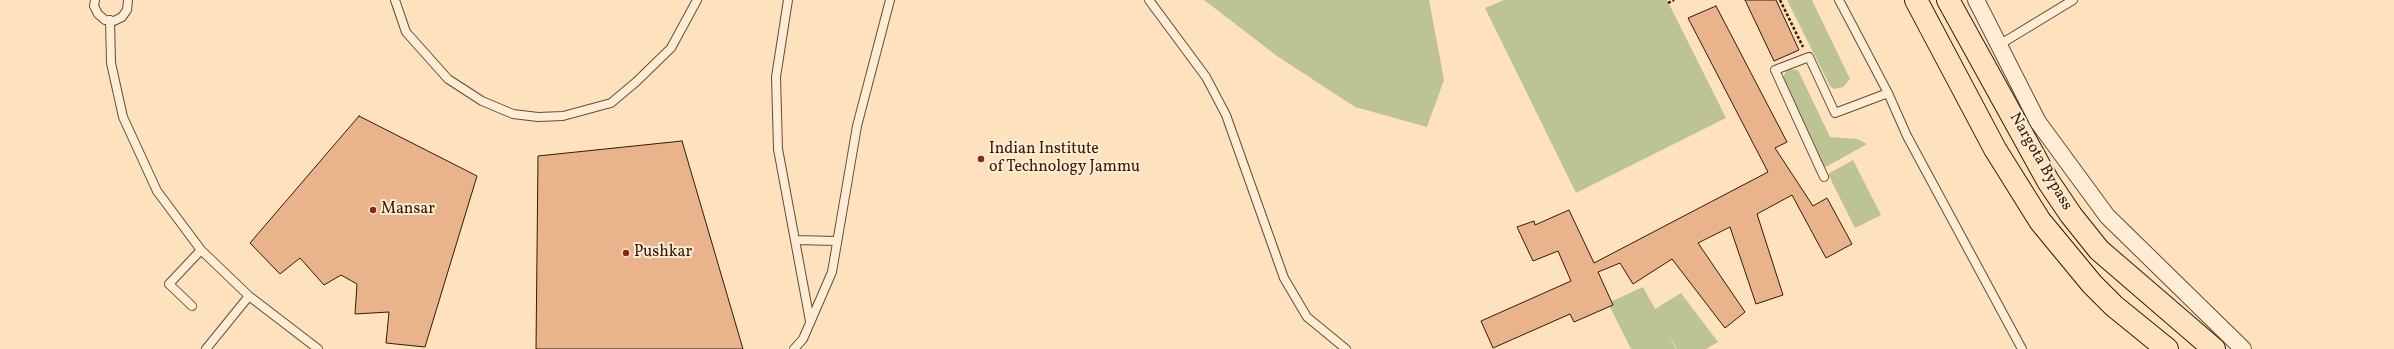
<!DOCTYPE html>
<html>
<head>
<meta charset="utf-8">
<style>
  body { margin:0 }
  canvas { display:block; background:#fee2bd }
</style>
</head>
<body>
<canvas width="2394" height="349"></canvas>
<script>
const ctx = document.querySelector('canvas').getContext('2d');
ctx.lineJoin = 'round';
function paint(path, color) { ctx.fillStyle = color; ctx.fill(path, 'evenodd'); }
const toPath = rows => new Path2D(rows.map(r => 'M' + r).join(''));
function trace(path, color, width, dash) { ctx.strokeStyle = color; ctx.lineWidth = width; ctx.lineCap = dash ? 'butt' : 'round'; ctx.setLineDash(dash || []); ctx.stroke(path); }
function drawText(font, color, halo, rows, align = 'center') {
  ctx.font = font + ' Vollkorn,serif'; ctx.lineWidth = 4; ctx.setLineDash([]); ctx.textBaseline = 'middle'; ctx.strokeStyle = halo; ctx.fillStyle = color; for (const [text, x, y, turn = 0] of rows) {
    ctx.save(); ctx.translate(x, y); ctx.rotate((+turn || 0) * Math.PI / 180); ctx.textAlign = isNaN(turn) ? turn : align; if (halo) ctx.strokeText(text, 0, 0); ctx.fillText(text, 0, 0); ctx.restore();
  }
}
const green = toPath([
  [1204,0,1429,0,1444,80,1427,127,1355,107,1277,56],
  [1504,0,1667,0,1726,118,1576,193,1485,8],
  [1787,0,1812,0,1850,79,1843,87,1834,89,1830,86],
  [1788,69,1798,70,1830,137,1857,139,1867,144,1824,168,1782,79],
  [1853,160,1881,215,1855,228,1828,174],
  [1643,287,1655,309,1681,293,1718,342,1706,349,1677,349,1668,333,1676,349,1631,349,1608,303]
]);
const building = toPath([
  [1745,0,1776,0,1799,50,1774,61,1745,0],
  [1716,6,1787,142,1775,148,1813,206,1827,198,1852,244,1826,258,1792,195,1757,214,1783,295,1756,304,1730,227,1698,243,1745,312,1725,328,1672,259,1633,284,1620,263,1598,272,1613,305,1574,322,1570,314,1493,348,1481,321,1571,281,1558,251,1533,261,1517,227,1534,221,1535,225,1569,210,1594,263,1768,172,1688,18,1716,6],
  [359,116,477,176,425,347,386,343,389,312,355,314,357,284,341,275,324,285,300,258,280,274,250,243,359,116],
  [682,141,743,349,536,349,538,156,682,141]
]);
const path = toPath([
  [1780,0,1803,47],
  [1668,3,1674,0]
]);
const lane = toPath([
  [95,0,94,6,98,14,105,20,114,21,122,17,127,10,128,0],
  [395,0,406,32,448,79,482,101,513,114,538,117,563,116,611,103,636,82,671,48,697,0],
  [788,0,776,77,778,149,810,321],
  [1149,0,1206,77,1226,115,1284,278,1307,317,1346,349],
  [1839,0,1888,93,1907,136,2022,349],
  [110,20,111,63,123,117,157,191,201,250,249,296,318,349],
  [1999,45,2073,0],
  [1824,177,1775,70,1809,57,1835,113,1888,93],
  [795,240,837,241],
  [192,306,169,284,201,250],
  [206,349,249,296],
  [794,349,803,339,832,272,857,126,890,0]
]);
const street = toPath([
  [1976,0,2038,122,2107,216,2243,349]
]);
const highway = toPath([
  [1916,0,1995,149,2040,221,2092,284,2114,306,2167,349],
  [1948,0,2048,181,2071,215,2099,250,2214,349]
]);
const markers = [
  [981,159,4,"#8f2418"],
  [373,210,4,"#8f2418"],
  [626,253,4,"#8f2418"]
];
const poiNames = [
  ["Indian Institute",989,150],
  ["of Technology Jammu",989,168],
  ["Mansar",381,210],
  ["Pushkar",634,253]
];
const streetNames = [
  ["Nargota Bypass",2040,162,60]
];
paint(green, '#bdc493');
paint(building, '#e9b38c');
trace(building, '#341a09', 1);
trace(lane, '#664c36', 10);
trace(street, '#664c36', 18);
trace(highway, '#341a09', 24);
trace(path, '#341a09', 2.5, [3, 2]);
trace(lane, '#feecd4', 8);
trace(street, '#feecd4', 16);
trace(highway, '#fee2bd', 22);
for (const [x, y, r, color] of markers) { const dot = new Path2D(); dot.arc(x, y, r, 0, 2 * Math.PI); ctx.fillStyle = color; ctx.fill(dot); trace(dot, '#feecd4', 1.5); }
drawText('16px', '#341a09', '#feecd4', poiNames, 'left');
drawText('16px', '#341a09', '#feecd4', streetNames);
</script>
</body>
</html>
